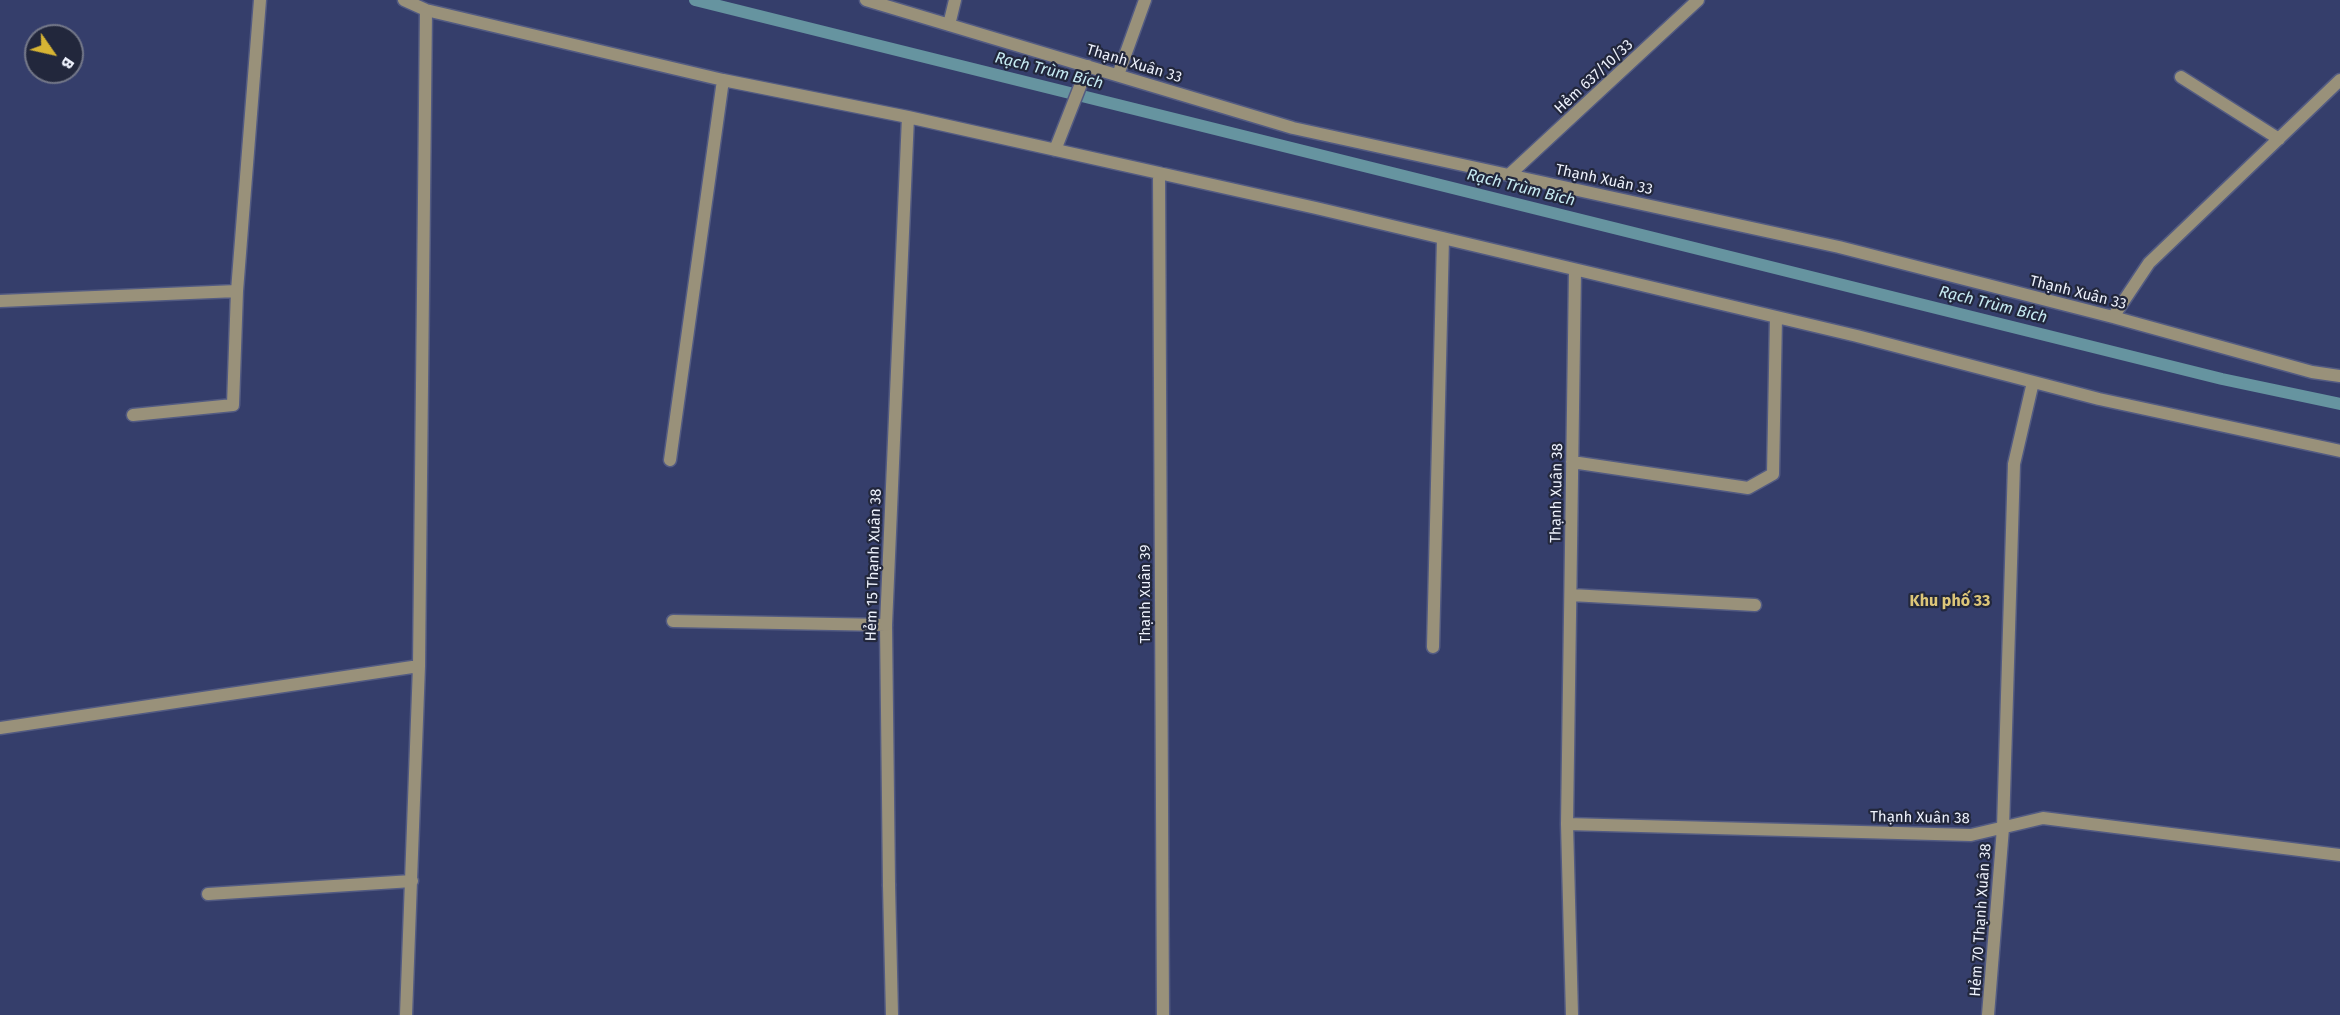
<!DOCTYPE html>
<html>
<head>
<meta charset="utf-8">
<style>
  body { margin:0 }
  #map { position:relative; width:2340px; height:1015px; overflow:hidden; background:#353e6b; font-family:"Fira Sans",sans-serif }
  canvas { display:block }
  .north { position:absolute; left:24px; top:24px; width:60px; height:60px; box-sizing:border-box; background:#22273c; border:2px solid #747889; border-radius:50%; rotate:124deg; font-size:16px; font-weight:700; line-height:24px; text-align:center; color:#eef2fd }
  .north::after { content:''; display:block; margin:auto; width:21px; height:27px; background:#d7b434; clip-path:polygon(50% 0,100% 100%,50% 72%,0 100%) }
</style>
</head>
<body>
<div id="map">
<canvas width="2340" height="1015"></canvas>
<div class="north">B</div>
</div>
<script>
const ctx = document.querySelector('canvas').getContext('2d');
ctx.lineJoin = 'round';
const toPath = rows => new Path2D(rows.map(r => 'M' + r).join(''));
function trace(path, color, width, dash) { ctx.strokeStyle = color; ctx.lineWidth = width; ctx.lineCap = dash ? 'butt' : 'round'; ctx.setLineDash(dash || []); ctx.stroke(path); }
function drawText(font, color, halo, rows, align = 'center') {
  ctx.font = font + ' "Fira Sans",sans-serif'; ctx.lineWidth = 4.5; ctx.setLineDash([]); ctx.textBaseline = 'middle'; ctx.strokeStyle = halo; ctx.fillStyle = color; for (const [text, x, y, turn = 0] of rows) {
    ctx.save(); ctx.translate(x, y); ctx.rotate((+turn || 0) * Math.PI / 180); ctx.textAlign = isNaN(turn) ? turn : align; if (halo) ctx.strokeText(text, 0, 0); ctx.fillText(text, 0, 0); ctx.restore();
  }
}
const stream = toPath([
  [695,0,2222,379,2340,404]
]);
const service = toPath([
  [1509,175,1698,0],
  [673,621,886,625,889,885]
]);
const minor = toPath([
  [404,0,426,10,723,80,908,117,1316,208,1857,336,2099,399,2340,451],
  [866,0,1293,128,1839,247,2113,317,2312,372,2340,376],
  [949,25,955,0],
  [1118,75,1145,0],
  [2181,77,2279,139],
  [1055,150,1088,66],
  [1159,173,1163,1015],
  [237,291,260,0],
  [0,301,237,291,233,405,133,415],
  [2113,317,2149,263,2340,80],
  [670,460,723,80],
  [1572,462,1748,488,1773,474,1776,317],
  [1571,595,1755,605],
  [886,625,908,117],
  [1433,647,1443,238],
  [0,728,419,666],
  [1567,824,1971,835,2043,818,2340,855],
  [889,885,892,1015],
  [208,894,412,881],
  [406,1015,419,666,426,10],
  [1572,1015,1567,824,1575,270],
  [1988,1015,2003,828,2014,464,2033,382]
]);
const streetNames = [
  ["Thạnh Xuân 33",1134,64,17],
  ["Hẻm 637/10/33",1594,77,-43],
  ["Thạnh Xuân 33",1604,180,12],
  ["Thạnh Xuân 33",2078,293,14],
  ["Thạnh Xuân 38",1557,493,-89],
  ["Hẻm 15 Thạnh Xuân 38",874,565,-88],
  ["Thạnh Xuân 39",1146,594,-90],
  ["Thạnh Xuân 38",1920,818,1],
  ["Hẻm 70 Thạnh Xuân 38",1981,920,-86]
];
const waterNames = [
  ["Rạch Trùm Bích",1049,71,14],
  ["Rạch Trùm Bích",1521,188,14],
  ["Rạch Trùm Bích",1993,305,14]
];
const neighbourhoodNames = [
  ["Khu phố 33",1950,602]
];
trace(stream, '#6694a0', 12);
trace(service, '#535b82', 15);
trace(minor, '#535b82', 15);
trace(service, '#99917a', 12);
trace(minor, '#99917a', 12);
drawText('15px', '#eef2fd', '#22273c', streetNames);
drawText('italic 16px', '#c7ebf3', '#22273c', waterNames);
drawText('bold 16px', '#ddc679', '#22273c', neighbourhoodNames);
</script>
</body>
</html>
